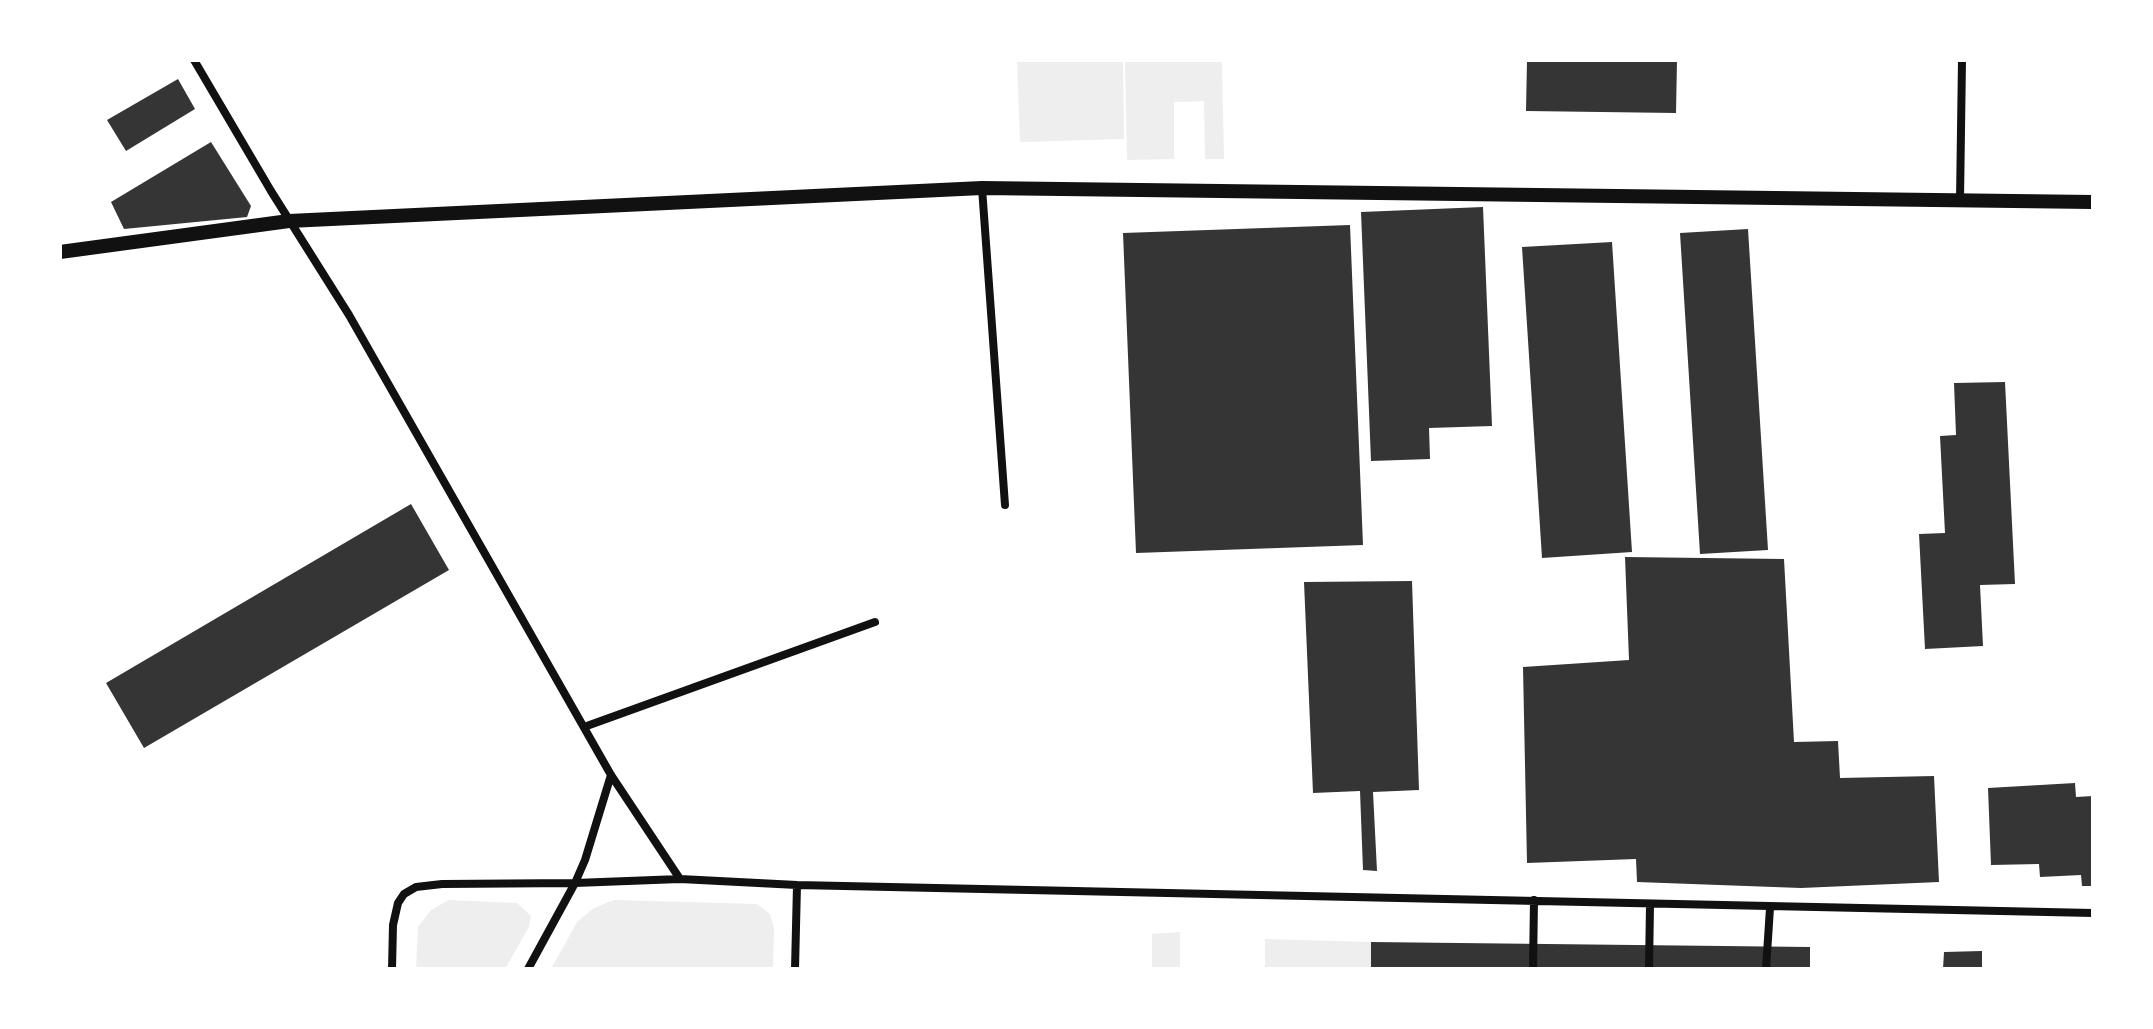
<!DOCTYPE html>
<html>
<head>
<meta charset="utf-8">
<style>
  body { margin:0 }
  #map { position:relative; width:2153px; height:1029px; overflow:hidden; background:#fff; font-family:"Noto Sans",sans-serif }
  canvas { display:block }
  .frame { position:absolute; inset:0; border:62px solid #fff; pointer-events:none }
</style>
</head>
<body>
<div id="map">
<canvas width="2153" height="1029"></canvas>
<div class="frame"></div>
</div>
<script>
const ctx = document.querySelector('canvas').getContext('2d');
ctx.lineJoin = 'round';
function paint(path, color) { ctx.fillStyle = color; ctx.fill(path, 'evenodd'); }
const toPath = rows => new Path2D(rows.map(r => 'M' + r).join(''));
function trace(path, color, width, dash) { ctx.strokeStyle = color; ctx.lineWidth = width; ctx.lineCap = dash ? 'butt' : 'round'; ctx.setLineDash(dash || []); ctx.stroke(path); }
const green = toPath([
  [1017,60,1123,60,1124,139,1020,142],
  [1125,60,1222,60,1224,159,1205,159,1204,101,1174,102,1174,159,1127,160],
  [449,900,517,903,531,916,529,927,505,969,416,969,418,927,431,910],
  [614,900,757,904,770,914,774,928,773,969,551,969,577,922,594,908],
  [1180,932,1180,969,1152,969,1152,934],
  [1265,939,1371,942,1371,969,1265,969]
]);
const building = toPath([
  [1527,60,1677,60,1676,113,1526,111],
  [178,79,195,109,126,151,107,120],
  [211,142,251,206,247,217,124,229,111,202],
  [1483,207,1492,426,1429,428,1430,459,1371,461,1361,212],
  [1350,225,1363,545,1136,553,1123,233],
  [1748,229,1768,550,1700,554,1680,233],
  [1612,242,1632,552,1542,558,1522,247],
  [2005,382,2015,584,1980,585,1983,646,1925,649,1919,534,1945,533,1940,436,1956,435,1954,383],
  [411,504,449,570,144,748,106,683],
  [1625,557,1784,559,1794,742,1838,741,1840,778,1934,776,1939,882,1801,888,1637,882,1636,859,1527,863,1523,667,1629,660],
  [1412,581,1419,790,1373,792,1377,871,1363,870,1360,791,1313,793,1304,582],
  [2075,783,2076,797,2093,796,2093,886,2082,886,2081,875,2040,877,2039,864,1991,865,1988,788],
  [1371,942,1810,947,1810,969,1371,969],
  [1982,951,1982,969,1943,969,1944,952]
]);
const minor = toPath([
  [194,60,271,191,349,315,611,775,680,879],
  [982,188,1005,505],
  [1960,200,1962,60],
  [584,727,875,622],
  [392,969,393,925,398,903,404,894,416,887,442,884,575,883,680,879,797,885,2093,913],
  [528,969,575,883,585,860,611,775],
  [795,969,797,885],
  [1533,969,1534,900],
  [1649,969,1650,905],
  [1766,969,1770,908]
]);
const tertiary = toPath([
  [60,252,289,221,982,188,2093,202]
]);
paint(green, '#eee');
paint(building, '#353535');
trace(minor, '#111', 8);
trace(tertiary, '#111', 14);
</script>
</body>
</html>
